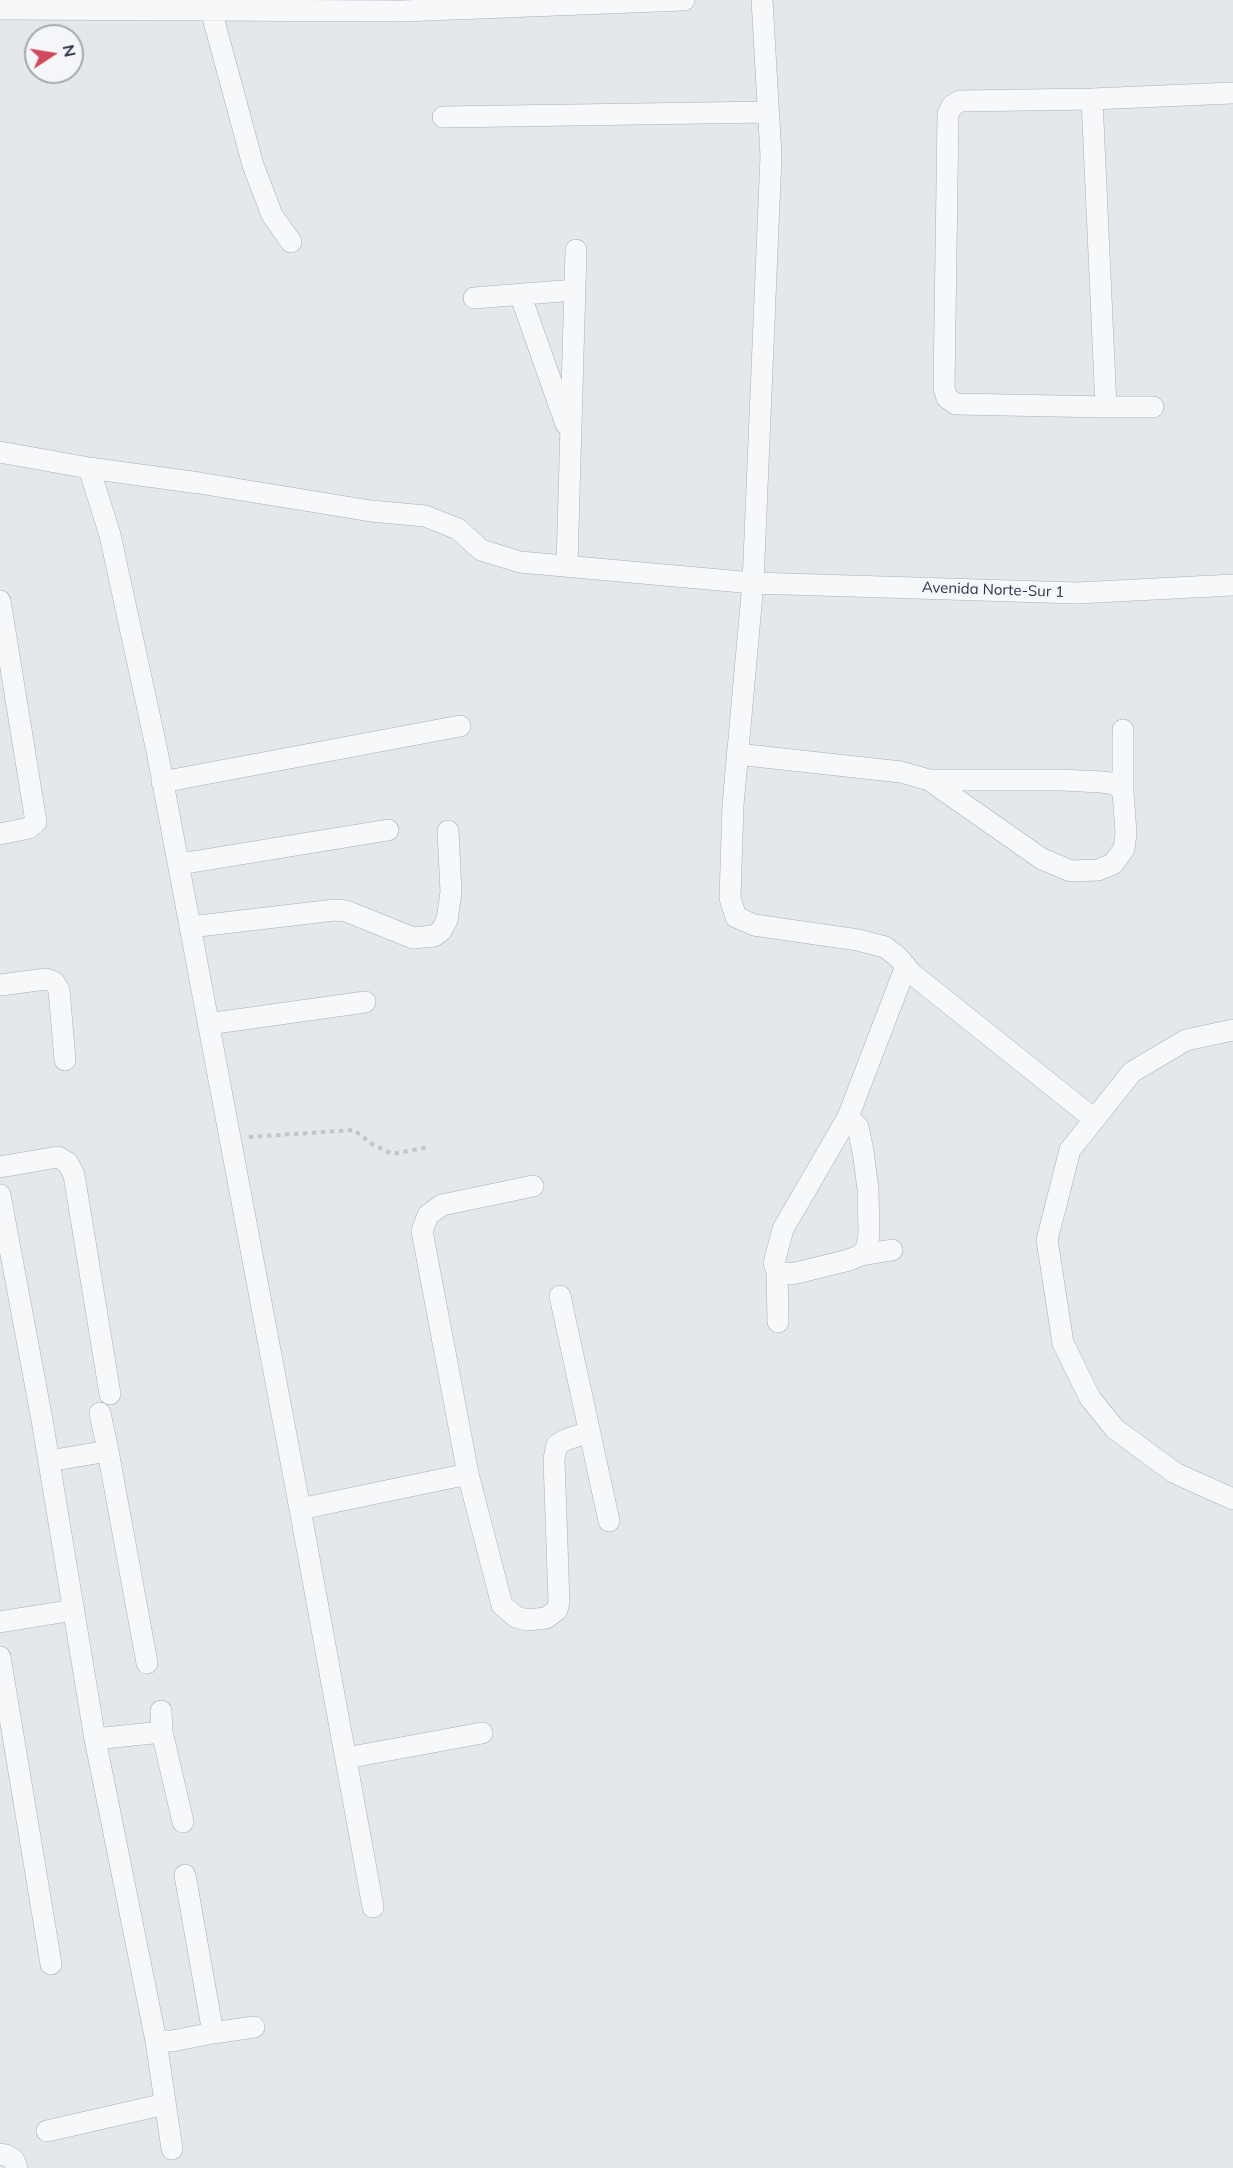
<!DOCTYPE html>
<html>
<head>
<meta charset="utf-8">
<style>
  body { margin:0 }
  #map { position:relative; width:1233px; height:2168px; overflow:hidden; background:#e4e7ec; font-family:Mulish,sans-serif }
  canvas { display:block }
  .north { position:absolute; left:24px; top:24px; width:60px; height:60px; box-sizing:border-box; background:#f4f6f9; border:2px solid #a4a8b1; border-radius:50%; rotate:78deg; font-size:16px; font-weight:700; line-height:24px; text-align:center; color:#2b3445 }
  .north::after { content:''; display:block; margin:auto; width:21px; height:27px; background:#d1495b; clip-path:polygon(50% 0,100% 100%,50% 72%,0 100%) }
</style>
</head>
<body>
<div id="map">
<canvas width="1233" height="2168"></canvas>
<div class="north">N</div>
</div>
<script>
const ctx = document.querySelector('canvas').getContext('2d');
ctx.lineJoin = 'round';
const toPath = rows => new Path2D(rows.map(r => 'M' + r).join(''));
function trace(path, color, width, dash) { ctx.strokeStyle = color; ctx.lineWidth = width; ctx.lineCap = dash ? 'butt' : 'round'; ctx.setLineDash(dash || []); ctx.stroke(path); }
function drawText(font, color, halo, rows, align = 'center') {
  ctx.font = font + ' Mulish,sans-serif'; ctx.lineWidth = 5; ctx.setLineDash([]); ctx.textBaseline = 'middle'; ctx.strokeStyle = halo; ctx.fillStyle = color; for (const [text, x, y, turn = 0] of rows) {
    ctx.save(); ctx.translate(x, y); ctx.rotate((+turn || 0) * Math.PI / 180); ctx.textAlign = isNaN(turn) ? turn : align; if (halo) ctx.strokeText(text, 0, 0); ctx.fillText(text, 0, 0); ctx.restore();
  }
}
const path = toPath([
  [249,1137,354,1130,372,1144,392,1154,429,1147]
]);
const minor = toPath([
  [0,9,402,11,684,0],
  [211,10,253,165,272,215,291,242],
  [1092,99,1106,407,956,404,947,398,944,388,948,114,952,106,960,101,1092,99,1233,93],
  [443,117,768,112],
  [520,294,566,424],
  [474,298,575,290],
  [1106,407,1153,407],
  [0,452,89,468,199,483,371,511,425,516,458,529,481,550,520,562,753,583,771,156,762,0],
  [89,468,110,535,157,751,300,1509,373,1907],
  [567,565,576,250],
  [0,601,36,822,29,828,0,834],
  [1123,730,1123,792],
  [737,754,901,772,929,780,1062,780,1102,782,1116,784,1123,792,1126,833,1124,849,1113,864,1098,870,1071,871,1042,859,929,780],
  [162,782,460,726],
  [178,862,192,862,388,830],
  [190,927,335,910,346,911,413,938,434,936,441,931,447,920,451,892,448,831],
  [0,985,46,979,54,982,59,990,65,1060],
  [208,1024,365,1002],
  [1233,1030,1186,1040,1132,1072,1070,1150,1047,1240,1063,1343,1090,1398,1115,1429,1175,1473,1233,1499],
  [848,1117,858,1127,863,1151,868,1189,869,1233,867,1247,861,1255,849,1260,792,1274,777,1272,774,1263,783,1229,848,1117,906,966],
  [1094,1119,911,973,898,957,885,947,858,940,754,925,736,917,730,898,733,805,753,583,1077,593,1233,585],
  [0,1167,58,1157,68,1163,74,1175,110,1394],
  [0,1195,42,1420,95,1739,156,2041,172,2149],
  [861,1255,892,1250],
  [777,1272,778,1322],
  [560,1296,609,1521],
  [100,1413,108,1451],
  [49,1461,108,1451,147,1663],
  [468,1474,422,1231,428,1215,442,1205,533,1186],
  [300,1509,468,1474,502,1605,516,1617,527,1620,546,1618,557,1610,559,1602,554,1459,557,1445,565,1440,589,1432],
  [0,1622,74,1610],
  [0,1657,51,1964],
  [161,1711,162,1732],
  [95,1739,162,1732,183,1822],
  [346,1758,482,1733],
  [213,2033,254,2027],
  [156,2041,172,2041,213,2033,185,1875],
  [47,2131,165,2104],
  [0,2154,6,2155,14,2160,17,2168]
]);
const streetNames = [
  ["Avenida Norte-Sur 1",993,590,2]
];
trace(minor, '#a9aeb7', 22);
trace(path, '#c2c5cb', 4, [4.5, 4.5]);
trace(minor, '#f7f8fa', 21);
drawText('15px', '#2b3445', '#f4f6f9', streetNames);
</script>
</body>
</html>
